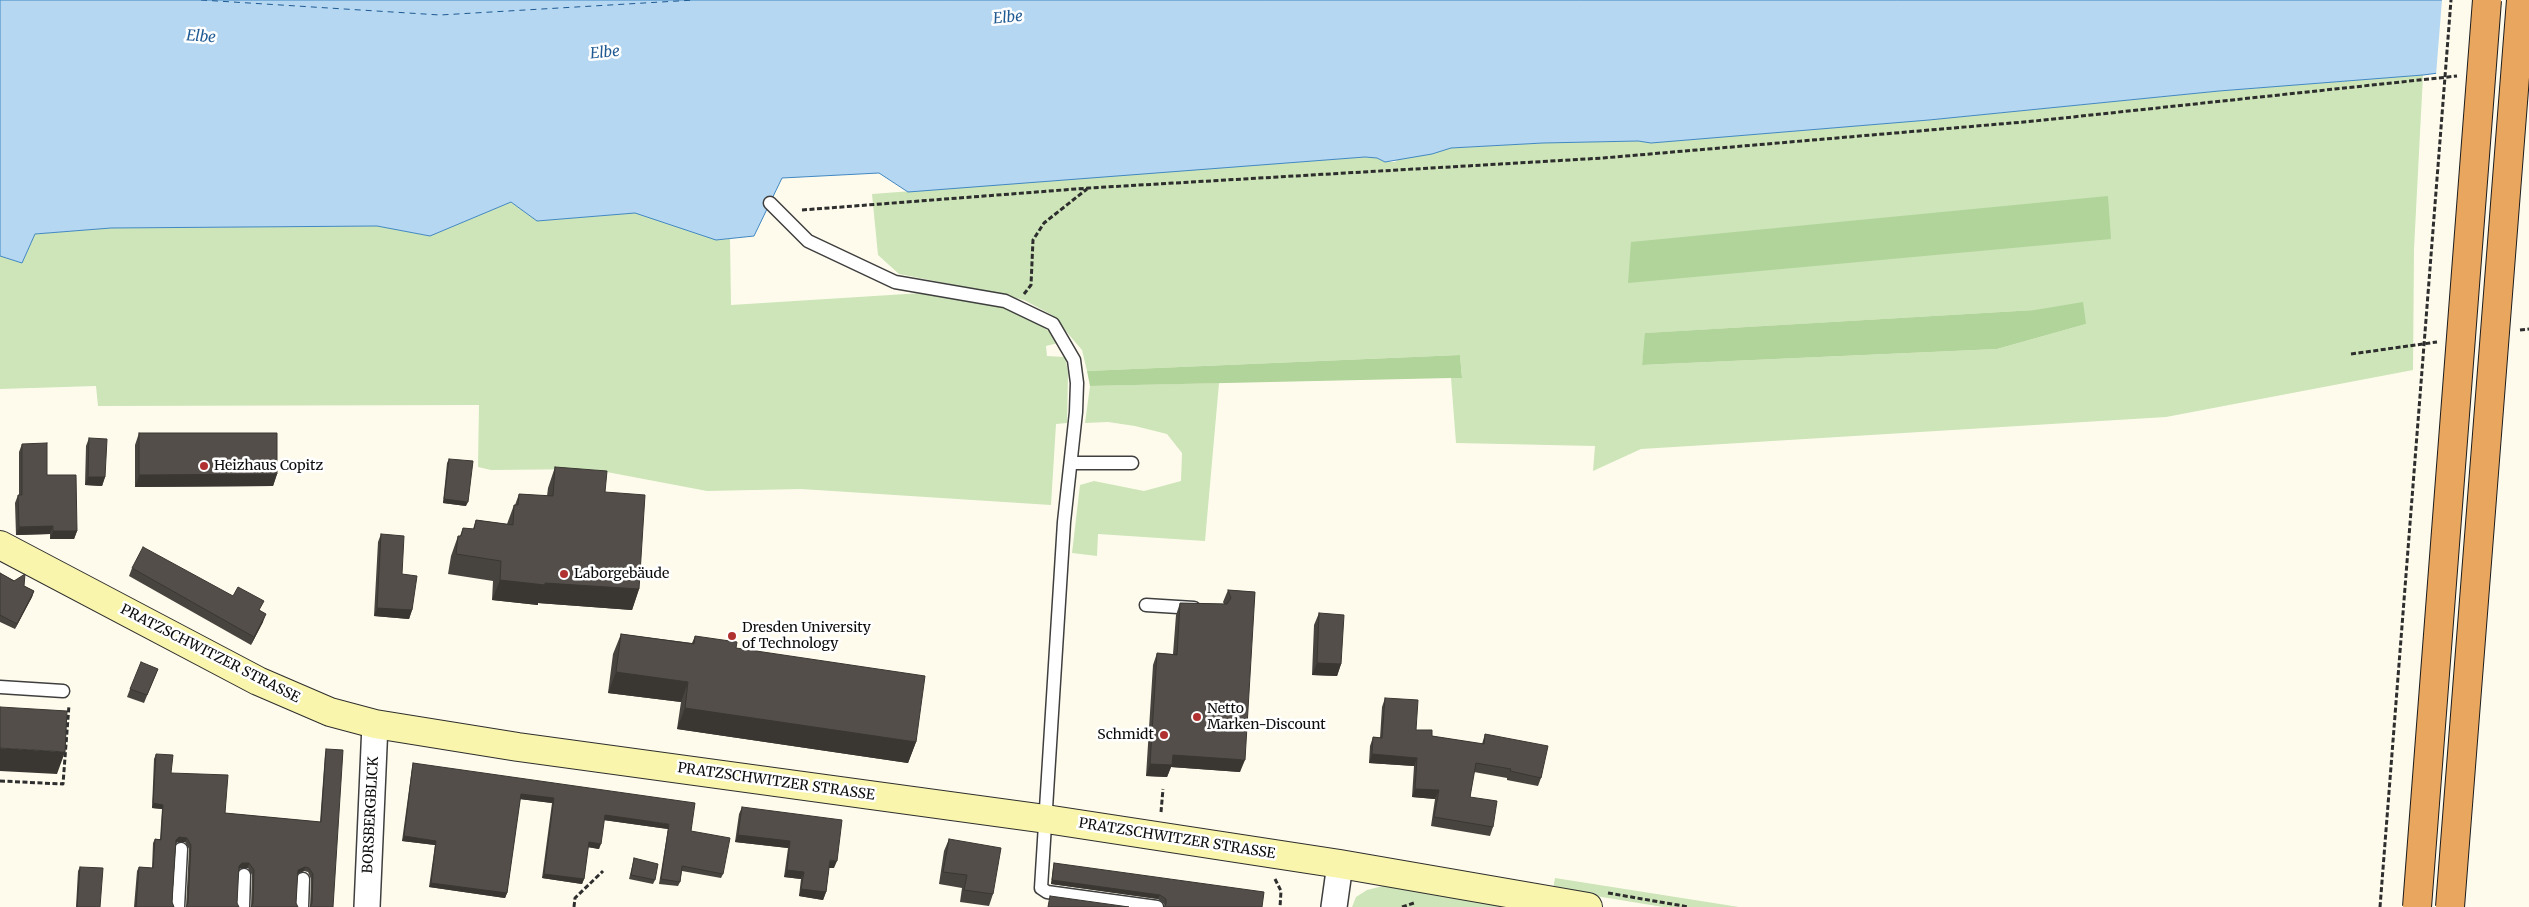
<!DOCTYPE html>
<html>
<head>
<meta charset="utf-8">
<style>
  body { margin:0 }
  canvas { display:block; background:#fefbec }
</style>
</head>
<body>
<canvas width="2529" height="907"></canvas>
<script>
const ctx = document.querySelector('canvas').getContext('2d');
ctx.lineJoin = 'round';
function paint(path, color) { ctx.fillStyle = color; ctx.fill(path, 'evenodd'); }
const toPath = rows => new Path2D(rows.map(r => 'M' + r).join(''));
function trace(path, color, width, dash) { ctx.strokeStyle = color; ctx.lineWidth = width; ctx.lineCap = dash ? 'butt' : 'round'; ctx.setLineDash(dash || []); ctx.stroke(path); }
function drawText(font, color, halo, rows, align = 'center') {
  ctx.font = font + ' Merriweather,serif'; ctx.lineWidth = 5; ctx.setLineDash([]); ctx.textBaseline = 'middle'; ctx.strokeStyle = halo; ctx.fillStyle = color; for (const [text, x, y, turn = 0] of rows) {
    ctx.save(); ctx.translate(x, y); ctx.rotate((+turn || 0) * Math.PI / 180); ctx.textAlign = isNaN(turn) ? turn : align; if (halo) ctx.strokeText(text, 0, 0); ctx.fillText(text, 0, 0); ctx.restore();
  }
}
const green = toPath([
  [2423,75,2414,249,2413,370,2166,417,1641,449,1593,471,1595,446,1456,443,1451,378,1462,377,1460,355,1087,371,1082,350,1052,315,1024,300,996,293,899,274,878,255,872,194,1365,157,1377,158,1385,162,1395,162,1400,158,1432,154,1451,148,1543,143,1638,141,1651,143,1929,120,2219,91],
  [2035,310,2086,324,1997,349,1642,365,1646,333],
  [511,202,538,221,635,213,716,240,730,239,731,305,922,293,1003,307,1035,321,1050,332,1058,343,1046,346,1047,356,1065,357,1068,372,1067,423,1056,424,1051,505,801,489,707,491,591,469,491,470,478,467,479,405,98,406,96,386,0,389,0,256,22,263,35,234,111,228,377,226,430,236],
  [1219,383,1205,541,1098,534,1097,556,1072,553,1080,485,1094,481,1144,491,1181,481,1182,453,1167,434,1135,426,1108,422,1085,423,1090,386],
  [1555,878,1739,907,1663,907,1553,889],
  [1383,886,1413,890,1514,907,1352,907,1356,897,1367,890]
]);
const forest = toPath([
  [2108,196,2111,239,1628,283,1631,242],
  [2083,302,2086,324,1997,349,1642,365,1645,333,2035,310],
  [1460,355,1462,378,1451,378,1090,386,1087,371]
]);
const water = toPath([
  [0,0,2529,0,2446,72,2423,75,2219,91,1929,120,1651,143,1638,141,1543,143,1451,148,1432,154,1385,162,1377,158,1365,157,908,192,879,173,782,178,754,236,716,240,635,213,537,221,511,202,430,236,377,226,111,228,35,234,22,263,0,256,0,0]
]);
const pier = toPath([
  [2442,0,2529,0,2529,68,2436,75]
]);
const ferry = toPath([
  [201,0,440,15,695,0]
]);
const path = toPath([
  [802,210,1089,188,1603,158,2035,121,2457,76],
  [1024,294,1031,285,1033,240,1044,223,1087,189],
  [2520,330,2529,329],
  [2351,354,2437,342],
  [0,781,63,784,69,705],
  [1161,812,1163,789],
  [1275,879,1281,891,1280,907],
  [1608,893,1689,907],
  [574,907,575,898,603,871],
  [1402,907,1414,903]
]);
const lane = toPath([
  [770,203,808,241,895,282,1005,301,1053,324,1074,360,1077,383,1076,412,1064,522,1041,888,1047,892,1157,907],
  [1071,463,1132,463],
  [1146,605,1194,608],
  [0,687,63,691],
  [178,907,181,849],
  [243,907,244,875],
  [302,907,303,879]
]);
const street = toPath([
  [367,907,375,724],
  [1334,907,1340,864]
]);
const secondary = toPath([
  [0,545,258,681,330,712,375,724,518,747,1046,819,1340,864,1588,907]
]);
const pathBridge = toPath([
  [2380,907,2451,0]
]);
const highwayBridge = toPath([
  [2417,907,2487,0],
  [2450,907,2521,0]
]);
const wall = toPath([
  [139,433,277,474,273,486,135,487,135,445],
  [89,438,105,477,102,486,85,485,86,446],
  [22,444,47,475,77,531,74,539,50,539,50,534,16,535,15,503,18,495,19,495,19,452],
  [449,459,466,506,443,503,447,463],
  [555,467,605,492,639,589,632,610,538,603,538,605,492,600,493,581,448,574,451,556,458,536,460,536,463,528,473,529,476,520,507,524,514,505,515,505,519,494,547,496,548,488],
  [381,534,402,574,412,610,409,619,374,616,378,542],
  [132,568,260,610,263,622,251,645,129,576],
  [0,573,34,591,32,597,15,629,0,622],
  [1228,590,1255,592,1240,772,1171,767,1167,777,1146,776,1153,665,1157,653,1173,654,1176,615,1180,603,1224,604,1223,602],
  [1319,613,1341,664,1337,676,1312,675,1314,625],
  [621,634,692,643,695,636,736,648,916,742,908,763,677,729,681,702,608,693,613,654],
  [158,669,144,703,127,697,130,689],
  [1385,698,1416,730,1432,736,1482,744,1485,734,1541,778,1538,786,1507,780,1507,778,1474,772,1470,797,1493,827,1490,836,1431,826,1435,799,1412,797,1414,766,1369,763,1370,746,1373,737,1380,738,1382,707],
  [326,749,333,907,310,907,311,879,308,872,304,871,298,874,251,907,252,875,248,868,241,868,186,907,189,849,185,842,178,842,176,843,172,902,174,907,134,907,137,871,139,867,152,868,153,843,155,839,160,839,162,809,152,808,154,759,156,754,171,773,225,813,320,822,325,754],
  [413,763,691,831,723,874,721,878,682,871,680,882,678,886,659,884,668,829,604,820,599,849,588,847,584,879,582,884,542,878,552,803,520,799,507,893,505,898,429,887,435,845,402,841,412,768],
  [742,807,834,868,829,868,826,892,823,900,799,896,801,879,784,877,788,848,735,842,739,814],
  [949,839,993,894,989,906,960,902,962,888,939,884,944,851],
  [634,858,655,880,653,884,629,879],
  [1054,863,1262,907,1165,907,1164,904,1158,899,1051,884,1053,868],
  [80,867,100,907,76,907,78,871]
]);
const shadedWall = toPath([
  [277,474,273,486,135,487,139,475],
  [88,477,105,477,102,486,85,485],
  [444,499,468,502,466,506,443,503],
  [53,526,50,534,16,535,19,527],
  [53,531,77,531,74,539,50,539],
  [500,580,545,583,639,589,632,610,538,603,538,605,492,600],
  [34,591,32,597,15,629,17,624],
  [377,608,412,610,409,619,374,616],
  [266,614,263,622,251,645,254,637],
  [1317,663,1341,664,1337,676,1312,675],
  [616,672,688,682,681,702,608,693],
  [685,708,916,742,908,763,677,729],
  [0,748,65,752,57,774,0,771],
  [1372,754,1417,758,1414,766,1369,763],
  [1173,755,1245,760,1240,772,1171,767,1167,777,1146,776,1150,764],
  [1415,789,1439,790,1435,799,1412,797],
  [521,794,554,798,552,803,519,799],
  [153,803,163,805,162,809,152,808],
  [605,815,669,824,668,829,603,820],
  [738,835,790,841,788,848,735,842],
  [404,836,436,841,435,845,402,841],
  [179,837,187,838,185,842,178,842,174,844,176,840],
  [589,842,601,844,599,849,587,847],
  [830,860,837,861,834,868,828,868],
  [242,863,249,863,248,868,241,868,237,870,239,866],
  [305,867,304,871,296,874,298,870],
  [787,870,804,872,801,879,784,877],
  [544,874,584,879,582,884,542,878],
  [1052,880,1160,895,1158,899,1051,884],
  [431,883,507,893,505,898,429,887],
  [801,889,826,892,823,900,799,896]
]);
const building = toPath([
  [139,433,277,433,277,474,139,475,139,433],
  [89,438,107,439,105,477,88,477,89,438],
  [47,443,47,475,76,475,77,531,53,531,53,526,19,527,18,495,22,495,22,444,47,443],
  [449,459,473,461,468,502,444,499,449,459],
  [555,467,607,471,605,492,645,495,639,589,545,583,545,585,500,580,501,561,456,554,458,536,461,536,463,528,474,529,476,520,513,525,514,505,518,505,519,494,553,496,555,467],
  [381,534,404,536,402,574,417,576,412,610,377,608,381,534],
  [143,547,233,596,238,587,264,601,259,610,266,614,254,637,132,568,143,547],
  [0,573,14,581,25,574,24,586,34,591,17,624,0,615,0,573],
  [1228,590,1255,592,1245,760,1173,755,1172,765,1150,764,1157,653,1177,655,1180,603,1227,604,1231,598,1228,590],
  [1319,613,1344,615,1341,664,1317,663,1319,613],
  [621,634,694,644,695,636,737,642,736,648,925,676,916,742,685,708,688,682,616,672,621,634],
  [141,662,158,669,147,695,130,689,141,662],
  [1385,698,1418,700,1416,730,1432,730,1432,736,1484,744,1485,734,1548,746,1541,778,1510,771,1511,769,1476,763,1470,797,1497,801,1493,827,1434,817,1439,790,1415,789,1417,758,1372,754,1373,737,1382,738,1385,698],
  [0,707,67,711,65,752,0,748,0,707],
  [326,749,343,750,333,907,310,907,312,903,313,874,309,868,305,867,298,870,296,903,298,907,251,907,253,903,254,870,249,863,242,863,239,866,237,903,239,907,186,907,188,903,191,845,187,838,179,837,176,840,172,902,174,907,136,907,139,867,153,868,155,839,161,840,163,805,153,803,156,754,173,755,171,773,228,775,225,813,321,822,326,749],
  [413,763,695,803,691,831,730,838,723,874,682,866,680,882,661,879,669,824,605,815,601,844,589,842,584,879,544,874,554,798,521,794,507,893,431,883,436,841,404,836,413,763],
  [742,807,842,820,837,861,830,860,826,892,801,889,804,872,787,870,790,841,738,835,742,807],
  [949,839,1001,848,993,894,964,890,967,875,943,872,949,839],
  [634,858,658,864,655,880,631,875,634,858],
  [1054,863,1264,892,1262,907,1164,907,1166,904,1166,899,1160,895,1052,880,1054,863],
  [80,867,103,868,100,907,77,907,80,867],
  [1050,896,1129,907,1048,907,1050,896]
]);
const markers = [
  [204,466,5,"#b0312f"],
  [564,574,5,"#b0312f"],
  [732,636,5,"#b0312f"],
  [1197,717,5,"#b0312f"],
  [1164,735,5,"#b0312f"]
];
const poiNames = [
  ["Heizhaus Copitz",214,466],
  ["Laborgebäude",574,574],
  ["Dresden University",742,628],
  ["of Technology",742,644],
  ["Netto",1207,709],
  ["Marken-Discount",1207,725],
  ["Schmidt",1154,735,"right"]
];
const streetNames = [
  ["PRATZSCHWITZER STRASSE",210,654,27],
  ["PRATZSCHWITZER STRASSE",776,782,8],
  ["BORSBERGBLICK",371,815,-87],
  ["PRATZSCHWITZER STRASSE",1177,839,9]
];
const waterNames = [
  ["Elbe",1008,18,-5],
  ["Elbe",201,37,4],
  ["Elbe",605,53,-5]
];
paint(green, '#cde5b9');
paint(forest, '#b0d499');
paint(water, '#b5d7f1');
trace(water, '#4187c2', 1);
paint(pier, '#fefbec');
trace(ferry, '#1f5a93', 1, [6, 5]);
trace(lane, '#3f3f3f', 15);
trace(street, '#3f3f3f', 28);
trace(secondary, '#2e2e2e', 30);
trace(path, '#2e2e2e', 3, [5, 2.5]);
trace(lane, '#fff', 12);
trace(street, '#fff', 25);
trace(secondary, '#f9f5ac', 28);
trace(highwayBridge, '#1d1d1d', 30, []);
trace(pathBridge, '#2e2e2e', 3, [5, 2.5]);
trace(highwayBridge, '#e9a65f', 28);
paint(wall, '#47433f');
paint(shadedWall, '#3a3733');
paint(building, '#534e49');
trace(building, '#3a3733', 1);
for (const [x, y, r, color] of markers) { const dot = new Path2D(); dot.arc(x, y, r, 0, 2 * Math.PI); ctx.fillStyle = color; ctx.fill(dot); trace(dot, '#fff', 2); }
drawText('14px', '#0c0c0c', '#fff', poiNames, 'left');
drawText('14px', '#0c0c0c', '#fff', streetNames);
drawText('italic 15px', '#1f5a93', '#fff', waterNames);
</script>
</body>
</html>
